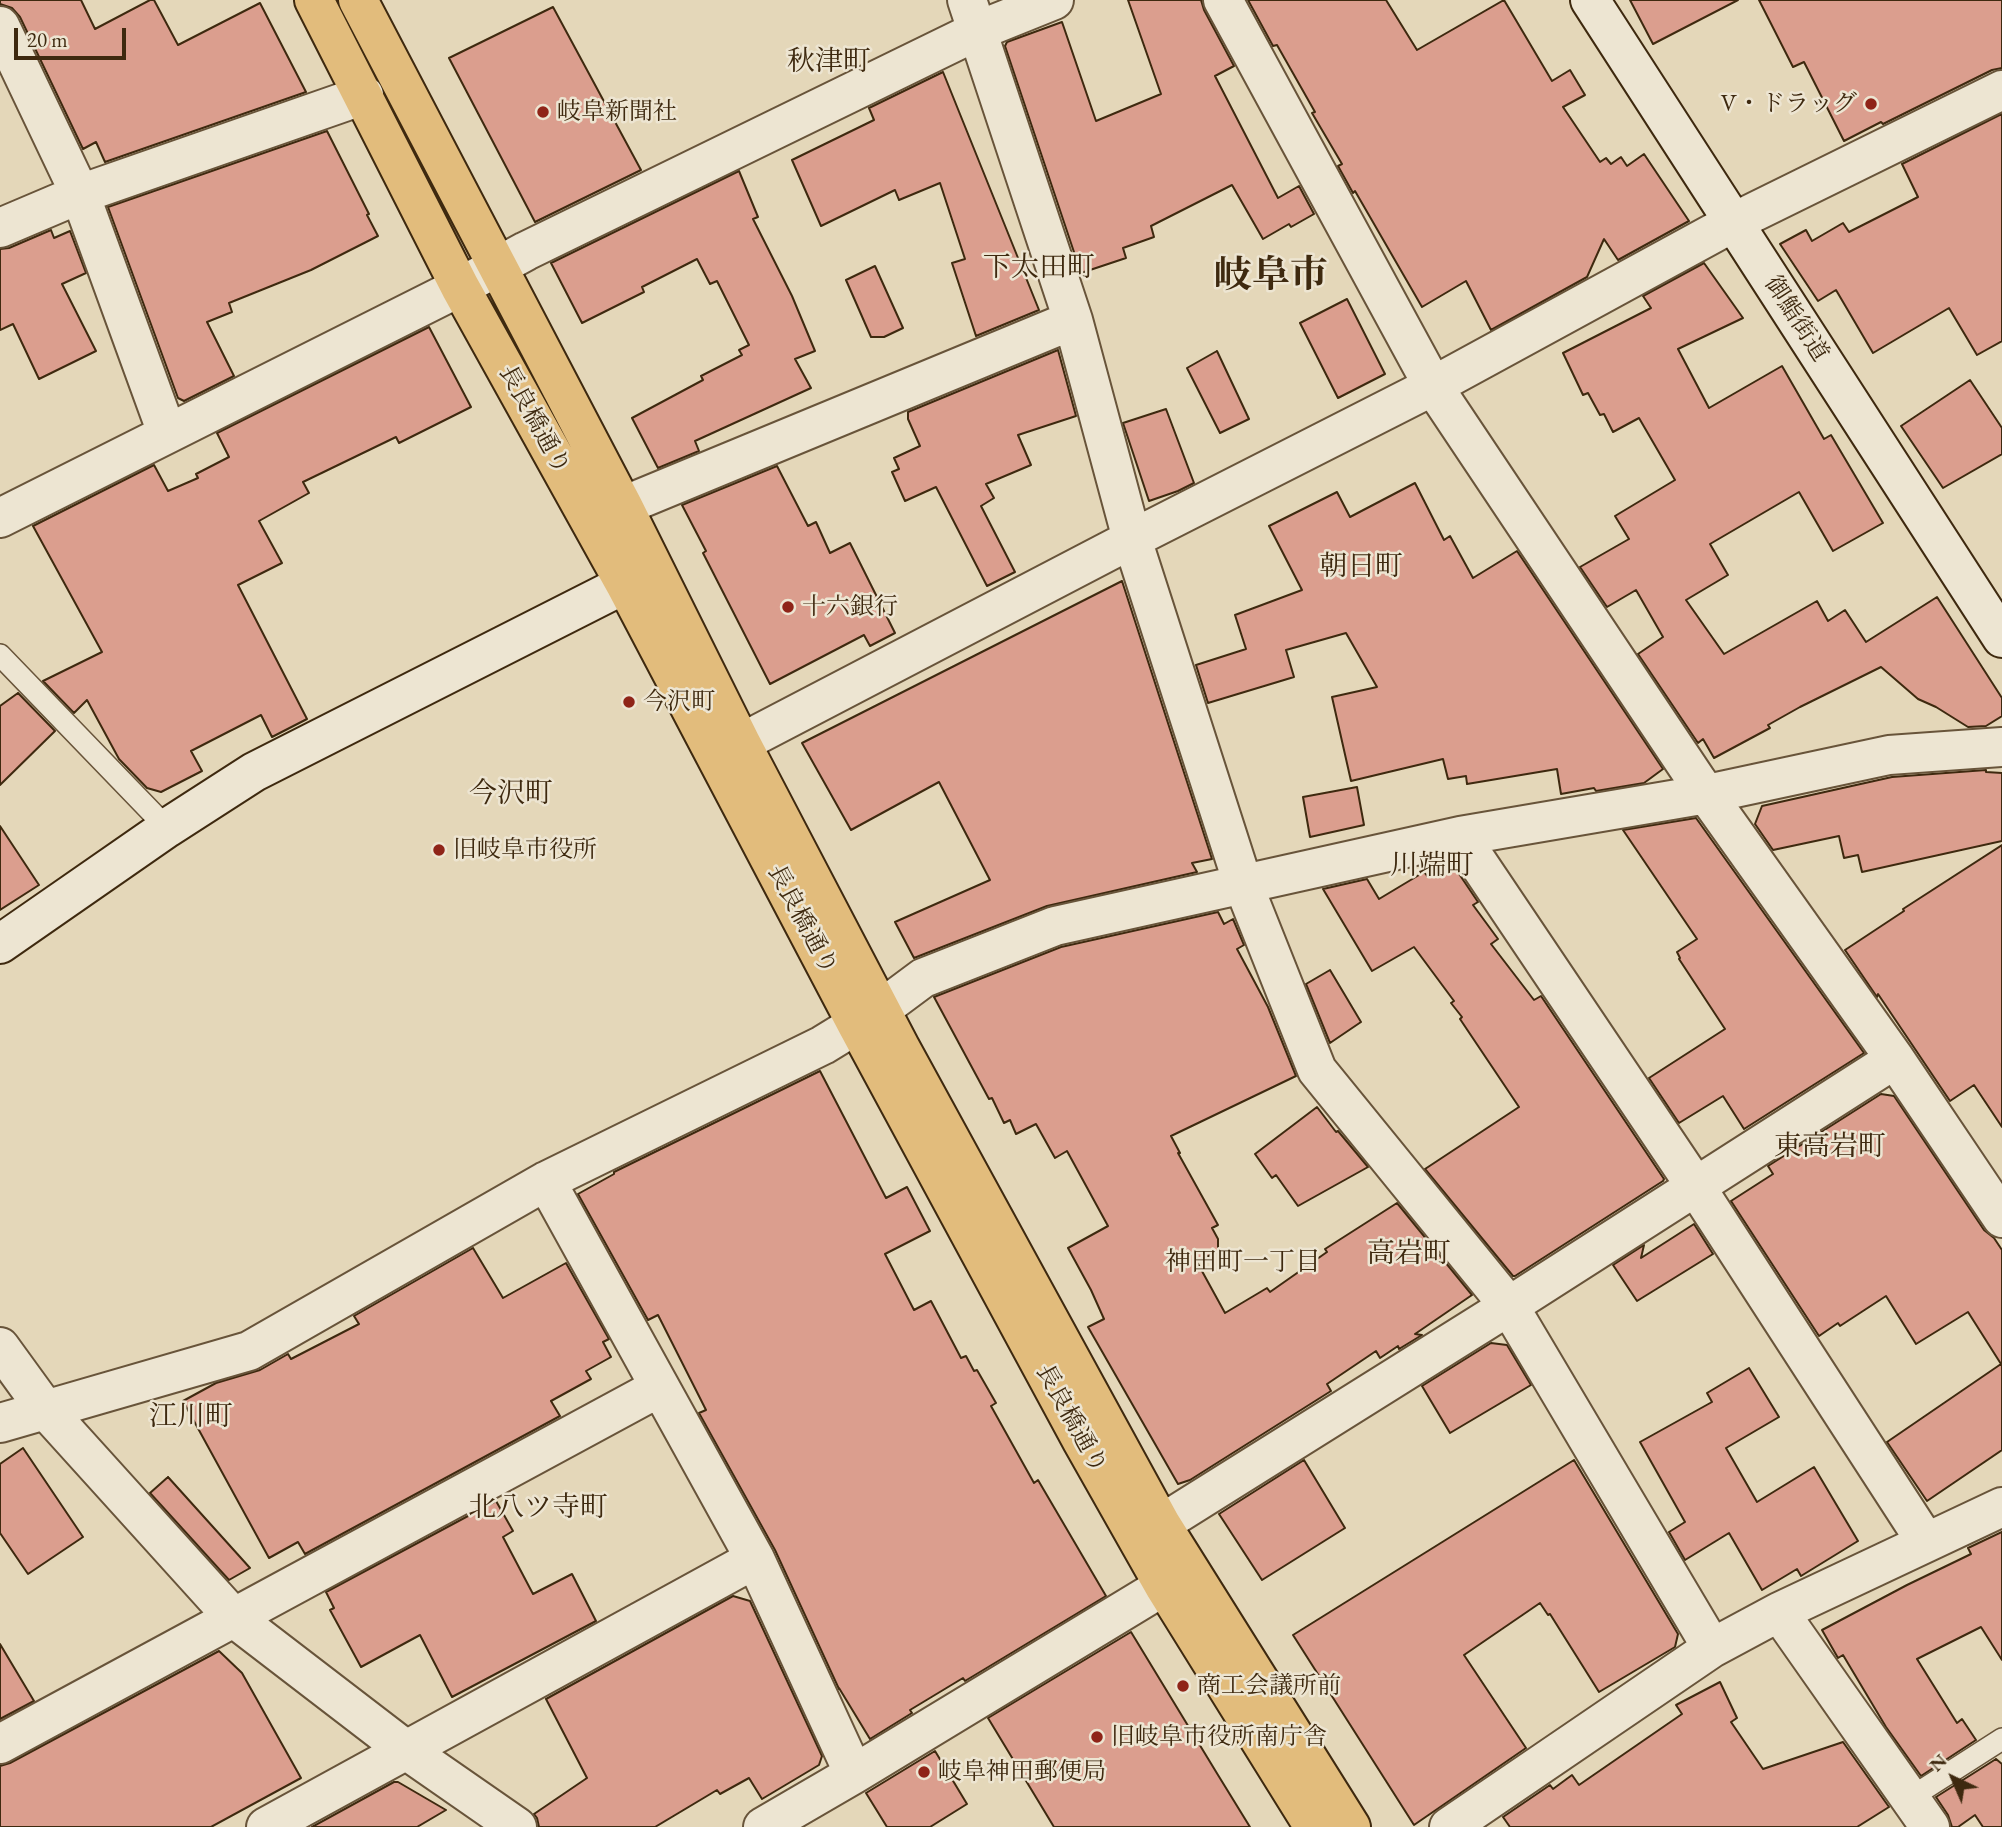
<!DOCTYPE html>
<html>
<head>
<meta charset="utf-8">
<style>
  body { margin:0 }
  #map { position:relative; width:2002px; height:1827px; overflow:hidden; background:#e4d7b9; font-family:"EB Garamond",serif }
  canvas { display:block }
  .north { position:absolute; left:1918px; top:1743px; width:70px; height:70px; -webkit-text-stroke:5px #ede5d2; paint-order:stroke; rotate:316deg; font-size:19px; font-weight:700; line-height:28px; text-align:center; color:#3e290f }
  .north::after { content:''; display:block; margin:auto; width:24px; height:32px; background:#3e290f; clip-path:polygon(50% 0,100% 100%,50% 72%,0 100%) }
  .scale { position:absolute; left:14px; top:28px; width:112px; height:32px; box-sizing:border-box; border:4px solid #3e290f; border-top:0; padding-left:9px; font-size:21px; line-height:24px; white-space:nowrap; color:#3e290f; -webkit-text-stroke:5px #ede5d2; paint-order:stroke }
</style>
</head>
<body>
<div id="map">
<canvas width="2002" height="1827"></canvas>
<div class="north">N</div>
<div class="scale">20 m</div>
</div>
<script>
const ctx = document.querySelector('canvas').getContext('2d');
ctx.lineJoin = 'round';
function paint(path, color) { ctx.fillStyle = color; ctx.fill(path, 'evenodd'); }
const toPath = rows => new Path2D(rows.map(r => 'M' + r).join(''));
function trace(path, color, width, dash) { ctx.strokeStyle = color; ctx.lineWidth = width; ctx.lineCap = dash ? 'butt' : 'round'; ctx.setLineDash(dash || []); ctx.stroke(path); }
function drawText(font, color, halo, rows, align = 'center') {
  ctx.font = font + ' "EB Garamond","Noto Serif JP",serif'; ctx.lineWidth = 5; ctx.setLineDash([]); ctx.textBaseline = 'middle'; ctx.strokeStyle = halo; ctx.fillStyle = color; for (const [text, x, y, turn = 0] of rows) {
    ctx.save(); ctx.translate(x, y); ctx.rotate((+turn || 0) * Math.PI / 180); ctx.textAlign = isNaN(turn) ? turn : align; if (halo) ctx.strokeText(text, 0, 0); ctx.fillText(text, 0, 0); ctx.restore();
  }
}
const building = toPath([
  [0,0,81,0,95,29,150,0,154,0,178,45,260,3,306,92,105,162,96,142,83,149,20,17,12,8,0,4,0,0],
  [1128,0,1201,0,1204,10,1234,66,1215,76,1278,198,1299,186,1314,214,1291,227,1289,224,1263,239,1232,185,1151,226,1154,237,1123,248,1126,258,1081,273,1005,46,1007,42,1062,22,1096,121,1161,94,1128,0],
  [1248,0,1386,0,1417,50,1504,0,1552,81,1570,70,1585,95,1563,107,1600,162,1606,158,1611,164,1621,157,1627,166,1644,154,1689,221,1618,260,1604,239,1587,277,1491,330,1466,281,1422,307,1355,191,1353,193,1338,166,1342,164,1312,113,1315,112,1277,45,1273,46,1248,0],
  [1630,0,1738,0,1653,44,1630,0],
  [1759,0,2002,0,2002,68,1992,70,1883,124,1881,122,1844,141,1804,62,1793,67,1759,0],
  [553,7,641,170,535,222,449,58,553,7],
  [943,72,1039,310,976,336,952,263,965,259,940,183,899,200,895,190,821,226,792,160,874,120,869,108,943,72],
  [2002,114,2002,341,1977,355,1949,308,1873,353,1836,290,1818,301,1780,244,1806,230,1812,241,1843,223,1849,232,1918,197,1902,164,2002,114],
  [327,131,369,214,367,215,378,236,311,270,229,303,232,312,207,322,234,376,184,401,178,398,108,207,327,131],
  [739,171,758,217,753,219,792,296,815,351,795,359,811,388,695,441,699,451,658,468,632,418,703,380,701,376,742,355,739,350,749,345,717,281,710,284,697,259,642,287,644,292,582,323,551,263,739,171],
  [51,230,54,238,70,231,86,273,62,284,96,351,39,379,13,324,0,330,0,249,9,248,51,230],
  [1704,263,1743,318,1678,349,1709,408,1782,366,1824,439,1831,435,1883,523,1833,551,1799,492,1710,544,1728,575,1686,600,1724,654,1817,601,1828,621,1845,610,1866,642,1937,597,2002,698,2002,716,1986,726,1968,727,1936,707,1918,699,1881,667,1800,707,1768,725,1770,728,1714,758,1703,739,1698,743,1638,654,1663,637,1636,590,1607,607,1580,567,1629,539,1615,516,1675,480,1639,418,1613,432,1604,414,1600,415,1588,393,1583,395,1563,353,1651,308,1643,296,1704,263],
  [875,266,903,328,884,337,871,337,846,280,875,266],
  [1347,299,1385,374,1338,398,1300,323,1347,299],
  [429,327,471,407,399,443,396,437,303,482,309,493,259,521,282,563,238,585,307,719,272,737,261,715,191,751,202,771,161,792,147,788,119,759,87,700,74,713,43,681,102,652,33,526,154,465,168,491,198,478,196,474,229,457,217,433,429,327],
  [1058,350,1076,416,1018,435,1031,465,986,484,994,498,981,506,1015,572,987,586,936,487,905,501,892,472,899,469,894,458,920,446,908,419,908,412,1058,350],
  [1217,351,1249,419,1220,433,1187,368,1217,351],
  [1970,380,2002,428,2002,454,1943,488,1901,426,1970,380],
  [1166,409,1194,483,1178,491,1149,501,1123,423,1166,409],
  [777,466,808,526,816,522,830,553,850,543,895,633,870,646,864,635,770,684,703,553,706,551,682,505,777,466],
  [1415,483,1444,540,1450,536,1473,578,1517,551,1663,769,1644,783,1596,791,1594,788,1561,794,1557,769,1467,784,1466,776,1448,779,1443,759,1351,781,1332,697,1377,687,1346,633,1286,650,1294,677,1208,703,1196,665,1246,649,1235,615,1302,590,1269,526,1337,492,1350,517,1415,483],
  [1122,581,1212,859,1192,863,1197,872,1047,906,914,958,895,922,990,880,939,782,851,830,802,743,1122,581],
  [18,693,55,731,0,785,0,706,18,693],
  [1986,770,1986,772,2002,773,2002,841,1862,872,1858,855,1844,858,1839,836,1773,850,1755,824,1762,806,1892,777,1986,770],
  [1357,787,1364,825,1310,837,1303,797,1357,787],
  [1696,818,1864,1053,1744,1129,1723,1096,1679,1123,1649,1078,1725,1029,1679,959,1680,958,1677,952,1697,939,1623,830,1696,818],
  [0,826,39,885,0,910,0,826],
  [2002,845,2002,1127,1974,1085,1950,1101,1878,994,1877,997,1845,950,1904,911,1903,909,2002,845],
  [1451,862,1478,902,1473,905,1498,939,1491,944,1534,1000,1541,996,1664,1179,1663,1181,1515,1276,1513,1276,1425,1169,1519,1107,1460,1019,1462,1017,1451,1003,1454,1001,1414,947,1372,971,1323,889,1367,879,1379,899,1424,872,1428,877,1451,862],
  [1218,912,1224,924,1233,919,1244,945,1237,949,1268,1007,1296,1076,1171,1136,1180,1153,1178,1153,1218,1225,1212,1228,1218,1239,1218,1251,1197,1262,1225,1313,1267,1288,1270,1292,1327,1252,1325,1249,1397,1203,1472,1295,1415,1334,1422,1335,1399,1349,1398,1346,1380,1358,1376,1351,1327,1384,1331,1391,1190,1480,1178,1484,1088,1327,1104,1319,1091,1290,1068,1248,1108,1226,1067,1151,1055,1158,1036,1124,1016,1134,1010,1120,1004,1123,992,1098,989,1099,934,997,1061,947,1218,912],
  [1330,970,1361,1022,1330,1043,1306,984,1330,970],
  [820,1071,886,1198,907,1187,930,1231,885,1254,914,1310,931,1301,961,1358,966,1356,974,1371,977,1370,996,1403,991,1406,1034,1483,1038,1480,1106,1596,965,1681,963,1678,910,1710,912,1713,870,1739,839,1688,839,1689,775,1550,699,1413,706,1410,658,1315,648,1320,578,1194,614,1174,614,1172,820,1071],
  [1881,1094,1894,1096,1984,1230,1994,1238,2002,1250,2002,1450,1927,1501,1887,1442,2001,1364,1968,1312,1916,1344,1886,1296,1840,1326,1838,1323,1819,1336,1731,1201,1773,1174,1768,1166,1881,1094],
  [1317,1107,1336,1132,1338,1131,1368,1167,1298,1206,1276,1175,1272,1178,1255,1154,1317,1107],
  [1694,1224,1713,1254,1637,1301,1613,1265,1644,1245,1641,1258,1694,1224],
  [473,1248,503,1298,566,1263,609,1339,603,1342,611,1357,586,1371,591,1379,551,1401,560,1416,305,1554,298,1542,269,1558,183,1401,216,1383,260,1370,288,1354,291,1359,359,1324,354,1316,473,1248],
  [1491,1343,1507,1345,1531,1385,1450,1433,1422,1386,1491,1343],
  [1749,1368,1779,1417,1726,1448,1757,1502,1814,1467,1858,1541,1801,1576,1797,1569,1762,1590,1729,1533,1685,1560,1669,1532,1685,1522,1640,1442,1712,1402,1707,1393,1749,1368],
  [23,1448,83,1537,28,1574,0,1533,0,1464,23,1448],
  [1304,1460,1345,1528,1262,1580,1219,1514,1304,1460],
  [1574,1460,1678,1634,1675,1647,1599,1692,1550,1614,1548,1615,1540,1603,1464,1655,1526,1748,1414,1825,1293,1635,1574,1460],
  [168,1477,250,1568,229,1580,150,1493,168,1477],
  [496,1501,513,1531,503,1537,533,1594,572,1574,596,1621,452,1697,420,1635,361,1667,330,1610,334,1608,326,1592,496,1501],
  [2002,1532,2002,1660,1981,1627,1917,1659,1957,1723,1962,1719,1976,1740,1921,1776,1886,1727,1843,1655,1838,1658,1822,1630,1907,1585,1971,1554,1968,1548,2002,1532],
  [733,1596,750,1601,822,1756,819,1765,762,1799,749,1778,720,1794,717,1790,655,1827,539,1827,537,1818,534,1814,587,1778,546,1699,733,1596],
  [1131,1632,1218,1775,1250,1827,1054,1827,988,1718,1131,1632],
  [0,1644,34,1701,0,1719,0,1644],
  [219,1651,242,1673,301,1778,211,1827,0,1827,0,1766,10,1763,219,1651],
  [1720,1682,1737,1718,1731,1722,1763,1769,1843,1742,1889,1807,1857,1827,1510,1827,1503,1817,1550,1785,1553,1789,1572,1775,1579,1785,1682,1714,1676,1705,1720,1682],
  [935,1751,967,1804,930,1827,887,1827,866,1793,935,1751],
  [1996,1759,2002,1764,2002,1827,1983,1827,1975,1815,1958,1827,1952,1827,1948,1815,1936,1797,1996,1759],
  [394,1782,398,1782,446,1810,417,1827,312,1827,394,1782]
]);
const lane = toPath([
  [0,655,167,828],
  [1910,1798,2002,1739]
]);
const street = toPath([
  [967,0,1073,320,1132,539,1243,884,1317,1070,1509,1306,1712,1648],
  [1223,0,1433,386,1697,781,1895,1059,2002,1218],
  [0,26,80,194,167,433],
  [0,228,80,194,364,95],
  [623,506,1073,320],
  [0,518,460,287,526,251,977,31,1054,0],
  [741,743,1132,539,1433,386,1734,222,2002,90],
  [1460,836,1696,1187,1926,1542],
  [546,1181,755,1559,854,1774],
  [0,1347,45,1409,234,1618,406,1750,517,1827],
  [0,1423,249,1351,546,1181,823,1045,880,1010,923,978,1055,926,1460,836,1707,794,1889,755,2002,747],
  [1161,1524,1509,1306,1895,1059],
  [1779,1612,1930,1827],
  [0,1744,660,1387],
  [266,1827,755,1559],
  [763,1827,854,1774,1164,1586],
  [1449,1827,1712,1648,1779,1612,2002,1507]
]);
const secondary = toPath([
  [1590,0,2002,638],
  [0,944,167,828,254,772,625,584]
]);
const highway = toPath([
  [314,0,460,287,625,584,857,1025,1082,1441,1164,1586,1314,1827],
  [358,0,623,506,741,743,900,1047,1161,1524,1351,1827]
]);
const markers = [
  [1871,104,7,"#8f2418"],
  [543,112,7,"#8f2418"],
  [788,607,7,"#8f2418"],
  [629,702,7,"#8f2418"],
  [439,850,7,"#8f2418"],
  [1183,1686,7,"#8f2418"],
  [1097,1737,7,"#8f2418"],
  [924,1772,7,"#8f2418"]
];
const poiNames = [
  ["V・ドラッグ",1857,104,"right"],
  ["岐阜新聞社",557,112],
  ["十六銀行",802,607],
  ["今沢町",643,702],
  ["旧岐阜市役所",453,850],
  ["商工会議所前",1197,1686],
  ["旧岐阜市役所南庁舎",1111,1737],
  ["岐阜神田郵便局",938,1772]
];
const streetNames = [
  ["御鮨街道",1796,319,57],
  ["長良橋通り",534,420,61],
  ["長良橋通り",802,920,62],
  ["長良橋通り",1071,1419,61]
];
const neighbourhoodNames = [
  ["神田町一丁目",1243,1263]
];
const quarterNames = [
  ["秋津町",829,62],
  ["下太田町",1039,268],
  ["朝日町",1361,567],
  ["今沢町",511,794],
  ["川端町",1432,866],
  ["東高岩町",1830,1147],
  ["高岩町",1409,1254],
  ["江川町",191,1417],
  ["北八ツ寺町",538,1508]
];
const townNames = [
  ["岐阜市",1271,277]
];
paint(building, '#db9e8e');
trace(building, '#3e290f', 2);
trace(lane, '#68543a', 24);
trace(street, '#68543a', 42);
trace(secondary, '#3e290f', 42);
trace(highway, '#3e290f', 42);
trace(lane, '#ede5d2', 21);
trace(street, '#ede5d2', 38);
trace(secondary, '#ede5d2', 38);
trace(highway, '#e2bc7c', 38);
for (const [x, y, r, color] of markers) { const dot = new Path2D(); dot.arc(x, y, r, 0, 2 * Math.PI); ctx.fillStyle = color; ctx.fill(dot); trace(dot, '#ede5d2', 2.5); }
drawText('24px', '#3e290f', '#ede5d2', poiNames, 'left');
drawText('24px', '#3e290f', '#ede5d2', streetNames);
drawText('26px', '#3e290f', '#ede5d2', neighbourhoodNames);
drawText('28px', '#3e290f', '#ede5d2', quarterNames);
drawText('bold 38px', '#3e290f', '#ede5d2', townNames);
</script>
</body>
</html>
